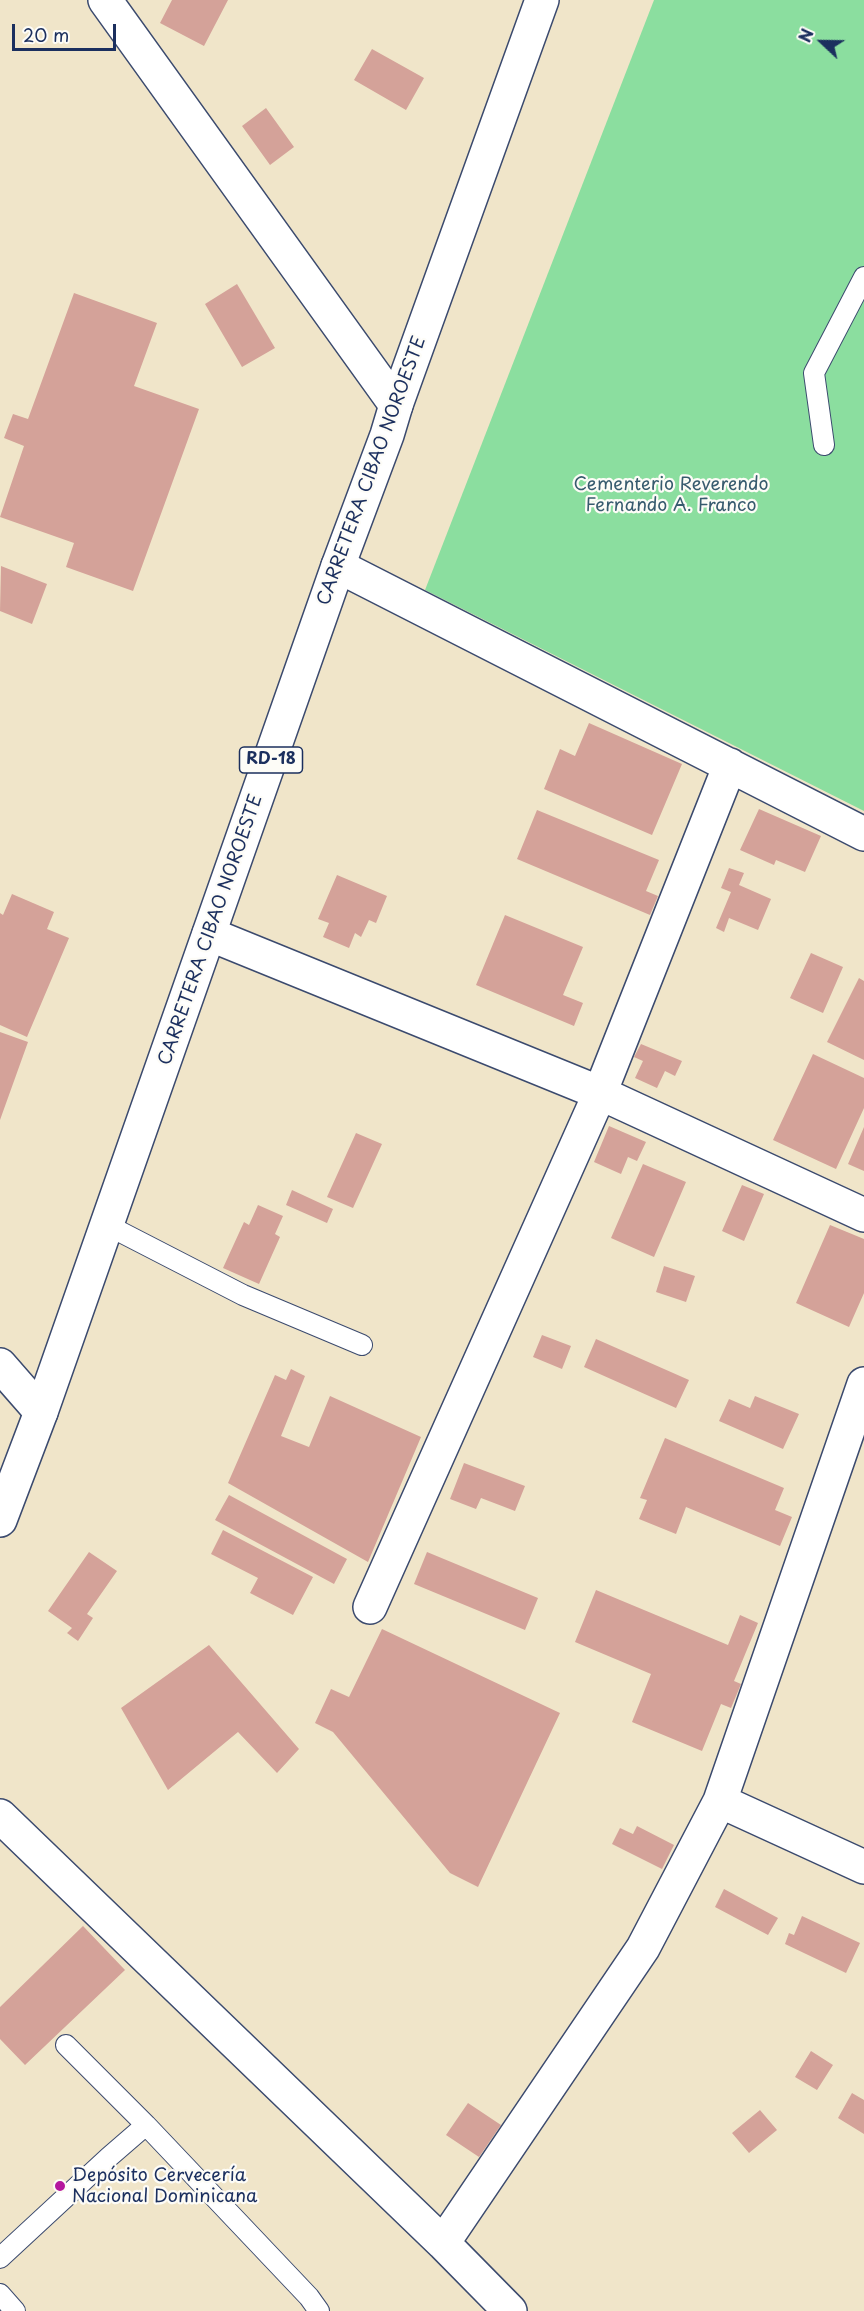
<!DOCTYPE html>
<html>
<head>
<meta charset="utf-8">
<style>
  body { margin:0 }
  #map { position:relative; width:864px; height:2311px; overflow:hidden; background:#f0e5c9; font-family:"Playpen Sans",sans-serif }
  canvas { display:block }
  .north { position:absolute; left:792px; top:12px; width:60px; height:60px; -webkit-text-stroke:4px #fdfcf7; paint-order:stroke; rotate:292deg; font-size:16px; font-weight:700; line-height:24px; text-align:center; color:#1b2f5e }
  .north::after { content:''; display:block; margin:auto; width:21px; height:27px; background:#1b2f5e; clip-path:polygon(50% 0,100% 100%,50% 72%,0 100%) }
  .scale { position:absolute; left:12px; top:24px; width:104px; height:27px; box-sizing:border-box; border:3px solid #1b2f5e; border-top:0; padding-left:8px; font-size:18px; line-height:21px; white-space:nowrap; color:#1b2f5e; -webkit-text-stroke:4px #fdfcf7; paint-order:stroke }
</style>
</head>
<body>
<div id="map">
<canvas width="864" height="2311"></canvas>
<div class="north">N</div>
<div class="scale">20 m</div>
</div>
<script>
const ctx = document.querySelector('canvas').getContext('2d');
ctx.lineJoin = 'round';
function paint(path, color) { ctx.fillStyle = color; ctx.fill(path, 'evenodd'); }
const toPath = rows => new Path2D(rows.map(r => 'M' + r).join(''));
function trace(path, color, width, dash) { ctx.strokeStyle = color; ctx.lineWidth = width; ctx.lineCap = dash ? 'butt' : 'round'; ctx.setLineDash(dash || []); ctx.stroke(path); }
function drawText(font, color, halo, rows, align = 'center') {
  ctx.font = font + ' "Playpen Sans",sans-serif'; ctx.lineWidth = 4.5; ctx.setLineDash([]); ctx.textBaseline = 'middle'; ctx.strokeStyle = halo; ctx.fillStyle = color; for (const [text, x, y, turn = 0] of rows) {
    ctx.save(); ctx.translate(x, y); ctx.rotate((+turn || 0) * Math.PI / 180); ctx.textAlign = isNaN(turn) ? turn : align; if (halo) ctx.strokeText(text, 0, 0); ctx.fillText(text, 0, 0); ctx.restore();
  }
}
const green = toPath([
  [654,0,864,0,864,811,425,590]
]);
const building = toPath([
  [172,0,228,0,204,46,160,23],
  [372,49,424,78,406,110,354,80],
  [266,108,294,147,270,165,242,126],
  [237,284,275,348,242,367,205,304],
  [74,293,157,323,134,386,199,409,133,591,66,567,74,543,0,517,24,446,4,438,13,414,28,419],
  [1,566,47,584,32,624,0,611],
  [589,723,682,764,652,835,544,789,560,749,575,756],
  [759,809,821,836,805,872,776,860,774,865,740,850],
  [537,810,659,860,646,891,658,896,650,915,517,859],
  [729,868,744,873,739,885,771,899,758,930,729,918,724,932,716,928,731,892,721,888],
  [337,875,387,896,376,923,369,920,361,937,355,933,349,948,323,937,329,923,318,919],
  [12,894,54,912,47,929,69,938,27,1037,0,1025,0,913,3,915],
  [505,915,583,947,563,995,583,1003,574,1026,476,985],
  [811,953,843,967,823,1013,790,998],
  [859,978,864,981,864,1060,827,1042],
  [0,1032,28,1042,0,1120],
  [641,1044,682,1061,675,1076,665,1071,657,1088,635,1078,643,1061,634,1057],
  [813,1054,864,1078,864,1108,836,1169,773,1140],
  [609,1126,646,1142,637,1161,628,1157,621,1174,594,1162],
  [864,1127,864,1171,848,1164],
  [356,1133,382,1144,353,1208,327,1197],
  [643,1164,686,1182,654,1257,611,1238],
  [742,1185,764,1194,744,1241,722,1231],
  [292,1190,333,1209,327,1223,286,1205],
  [258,1205,283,1216,275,1234,280,1237,259,1284,223,1268,244,1222,249,1225],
  [830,1225,864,1239,864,1293,849,1327,796,1303],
  [664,1266,695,1276,686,1302,656,1292],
  [542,1335,571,1346,562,1369,533,1357],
  [596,1339,689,1380,676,1408,584,1367],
  [291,1369,305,1376,281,1436,309,1447,330,1396,421,1437,368,1562,228,1483,275,1375,286,1380],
  [755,1396,799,1414,783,1449,719,1421,729,1399,750,1408],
  [665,1438,784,1488,775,1510,792,1517,780,1546,686,1507,676,1534,639,1519,647,1500,640,1498],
  [464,1463,525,1486,515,1511,481,1498,476,1509,450,1499],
  [229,1495,347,1559,334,1584,215,1520],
  [223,1530,313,1577,293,1615,250,1593,258,1578,211,1554],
  [89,1552,117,1571,87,1614,93,1618,78,1641,67,1633,72,1628,48,1611],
  [427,1552,538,1598,525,1630,414,1584],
  [596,1590,728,1645,740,1615,758,1623,734,1681,741,1684,731,1708,721,1704,702,1751,632,1722,651,1674,575,1642],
  [382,1629,560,1713,478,1887,450,1873,333,1732,315,1723,331,1689,349,1697],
  [209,1645,299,1749,277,1773,238,1732,168,1790,121,1708],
  [637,1826,674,1845,662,1869,612,1844,620,1828,633,1834],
  [724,1889,778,1918,768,1935,715,1907],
  [802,1916,860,1943,846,1973,785,1944,789,1933,794,1935],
  [83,1926,125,1970,25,2065,0,2039,0,2007],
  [811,2051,833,2065,817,2090,795,2077],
  [852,2093,864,2100,864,2134,838,2118],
  [468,2103,501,2125,479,2157,446,2135],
  [760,2110,777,2130,749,2153,732,2133]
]);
const service = toPath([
  [824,445,814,373,864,277],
  [107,1225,243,1295,362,1345],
  [66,2045,146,2125],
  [0,2258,109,2157,146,2125,309,2297,319,2311],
  [0,2294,15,2311]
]);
const minor = toPath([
  [105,0,396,405],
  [338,566,864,834],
  [209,934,600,1093,864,1215],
  [0,1365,41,1412],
  [370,1607,600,1093,730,765],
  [720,1801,864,1867],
  [0,1816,443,2243,510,2311],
  [443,2243,643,1948,720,1801,864,1384]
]);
const primary = toPath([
  [0,1520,41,1412,338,566,387,435,396,405,542,0]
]);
const markers = [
  [60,2186,6,"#b5179e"]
];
const shields = [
  [271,760,63]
];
const shieldNames = [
  ["RD-18",271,760]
];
const streetNames = [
  ["CARRETERA CIBAO NOROESTE",372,471,-70],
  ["CARRETERA CIBAO NOROESTE",211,930,-71]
];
const parkNames = [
  ["Cementerio Reverendo",671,485],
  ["Fernando A. Franco",671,506]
];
const poiNames = [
  ["Depósito Cervecería",72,2176],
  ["Nacional Dominicana",72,2197]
];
paint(green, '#8bde9f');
paint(building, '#d4a299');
trace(service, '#3b4a6e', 22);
trace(minor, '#3b4a6e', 36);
trace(primary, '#3b4a6e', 36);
trace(service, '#fff', 20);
trace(minor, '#fff', 33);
trace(primary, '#fff', 33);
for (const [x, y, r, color] of markers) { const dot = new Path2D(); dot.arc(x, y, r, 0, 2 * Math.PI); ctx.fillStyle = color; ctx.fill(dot); trace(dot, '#fdfcf7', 2); }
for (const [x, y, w] of shields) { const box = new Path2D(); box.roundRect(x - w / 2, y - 13, w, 26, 4.5); ctx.fillStyle = '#fdfcf7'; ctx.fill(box); trace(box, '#1b2f5e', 1.5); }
drawText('bold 16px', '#1b2f5e', null, shieldNames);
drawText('18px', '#1b2f5e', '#fdfcf7', streetNames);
drawText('18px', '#375b6e', '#fdfcf7', parkNames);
drawText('18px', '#1b2f5e', '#fdfcf7', poiNames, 'left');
</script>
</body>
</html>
